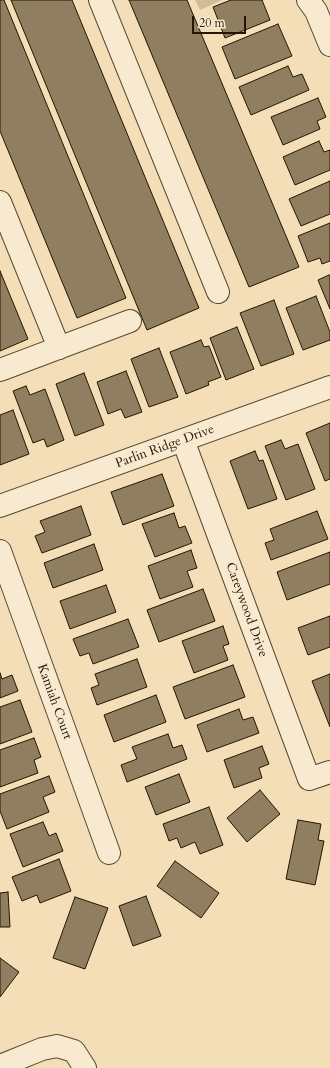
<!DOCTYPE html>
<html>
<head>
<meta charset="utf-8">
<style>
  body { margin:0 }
  #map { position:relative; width:330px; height:1068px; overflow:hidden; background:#f3deb7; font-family:Cardo,serif }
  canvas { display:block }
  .scale { position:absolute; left:192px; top:16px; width:54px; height:18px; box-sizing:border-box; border:2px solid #251501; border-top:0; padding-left:5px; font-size:12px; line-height:14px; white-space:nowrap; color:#251501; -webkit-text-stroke:3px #f7ead0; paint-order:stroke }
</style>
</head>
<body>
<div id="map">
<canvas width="330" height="1068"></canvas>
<div class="scale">20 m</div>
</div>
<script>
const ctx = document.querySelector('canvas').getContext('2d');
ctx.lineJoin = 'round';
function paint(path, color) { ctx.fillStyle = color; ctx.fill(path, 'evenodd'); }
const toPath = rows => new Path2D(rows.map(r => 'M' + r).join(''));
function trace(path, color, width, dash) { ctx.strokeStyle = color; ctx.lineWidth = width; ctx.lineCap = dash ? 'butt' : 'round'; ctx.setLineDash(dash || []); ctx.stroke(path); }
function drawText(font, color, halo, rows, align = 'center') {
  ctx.font = font + ' Cardo,serif'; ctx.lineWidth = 4; ctx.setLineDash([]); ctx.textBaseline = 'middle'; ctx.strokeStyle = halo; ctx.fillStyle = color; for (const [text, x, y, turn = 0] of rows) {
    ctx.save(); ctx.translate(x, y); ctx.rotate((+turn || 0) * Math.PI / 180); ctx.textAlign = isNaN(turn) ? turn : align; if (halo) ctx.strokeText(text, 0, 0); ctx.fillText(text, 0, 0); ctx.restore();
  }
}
const green = toPath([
  [195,0,222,0,200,10]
]);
const building = toPath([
  [0,0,4,0,126,298,77,318,0,131,0,0],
  [11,0,72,0,199,308,147,330,11,0],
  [129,0,187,0,299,267,249,287,129,0],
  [231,0,262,0,270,20,225,38,213,7,231,0],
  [278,24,292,56,235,79,222,47,278,24],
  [288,66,293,77,302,74,309,90,251,115,239,87,288,66],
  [318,98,326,117,317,121,320,129,283,145,271,117,318,98],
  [319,141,324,152,330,150,330,170,295,185,283,157,319,141],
  [330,181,330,214,301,226,289,199,330,181],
  [330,223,330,261,322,264,320,258,308,262,298,236,330,223],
  [0,271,28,339,0,351,0,271],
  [329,275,330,277,330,309,318,280,329,275],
  [316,296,330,332,330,340,303,350,286,308,316,296],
  [274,300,294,354,261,366,240,313,274,300],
  [237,327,254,369,226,380,210,338,237,327],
  [201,340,204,347,209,346,221,377,208,382,209,385,186,394,170,352,201,340],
  [159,348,178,397,149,407,131,359,159,348],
  [126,371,142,412,125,418,121,409,108,414,97,382,126,371],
  [84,373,104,425,75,436,56,384,84,373],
  [26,386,30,395,45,389,64,440,47,447,44,439,33,443,13,391,26,386],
  [13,410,29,454,0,465,0,415,13,410],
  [330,423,330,479,325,481,306,433,330,423],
  [281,440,285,449,298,444,315,489,286,500,265,446,281,440],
  [255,451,259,461,263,460,277,499,248,509,230,461,255,451],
  [162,474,174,506,123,525,111,492,162,474],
  [81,506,91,535,42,553,35,536,45,532,40,521,81,506],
  [317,511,328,539,271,560,265,543,274,540,270,529,317,511],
  [174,513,179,528,185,526,192,543,155,557,142,524,174,513],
  [94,544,103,570,53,588,44,563,94,544],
  [191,550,197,568,187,571,193,587,160,599,148,566,191,550],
  [330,552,330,584,287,600,277,572,330,552],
  [106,585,116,612,70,629,60,601,106,585],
  [203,589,215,621,159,642,147,610,203,589],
  [330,616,330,647,308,655,298,628,330,616],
  [128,619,139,647,93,664,89,653,80,656,73,639,128,619],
  [223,626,229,644,223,646,228,660,194,673,182,641,223,626],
  [137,659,147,687,97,705,91,688,99,685,95,674,137,659],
  [233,665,245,697,185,719,173,687,233,665],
  [0,673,2,679,12,675,18,691,0,698,0,673],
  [330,674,330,727,312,681,330,674],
  [156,695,166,722,114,742,104,715,156,695],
  [20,700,32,732,0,744,0,707,20,700],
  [239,709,243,720,253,717,259,733,207,752,197,725,239,709],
  [168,734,173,748,182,745,187,759,127,782,121,765,137,759,132,747,168,734],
  [34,738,41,757,34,760,38,773,0,787,0,750,34,738],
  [262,746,269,764,259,768,262,778,234,788,224,760,262,746],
  [179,774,190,802,156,815,145,787,179,774],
  [49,776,55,792,43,797,49,812,7,829,0,811,0,794,49,776],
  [260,790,280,814,247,842,227,818,260,790],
  [209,807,223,845,200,854,195,842,181,848,177,838,169,841,163,824,209,807],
  [298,820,321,824,318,840,324,841,315,885,286,879,298,820],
  [43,822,49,836,56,833,63,851,23,867,10,834,43,822],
  [59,859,71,891,40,903,37,895,22,901,12,877,59,859],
  [175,861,219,893,201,918,157,886,175,861],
  [8,892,10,927,0,927,0,893,8,892],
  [146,896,161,936,133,946,119,906,146,896],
  [75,897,108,908,85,969,53,958,75,897],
  [0,958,19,972,0,997,0,958]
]);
const minor = toPath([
  [100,0,218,292],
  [308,0,316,11,330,45],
  [0,202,59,348],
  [0,370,130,321],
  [183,440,309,779,330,772],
  [0,506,330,387],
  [0,551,109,853],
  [0,1066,42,1049,57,1046,74,1051,85,1068]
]);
const streetNames = [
  ["Parlin Ridge Drive",165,447,-20],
  ["Careywood Drive",246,610,70],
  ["Kamiah Court",54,702,70]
];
paint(green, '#d0bc98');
paint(building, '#907e60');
trace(building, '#251501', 1);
trace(minor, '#58472e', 24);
trace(minor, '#f7ead0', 22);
drawText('13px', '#251501', '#f7ead0', streetNames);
</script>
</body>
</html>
